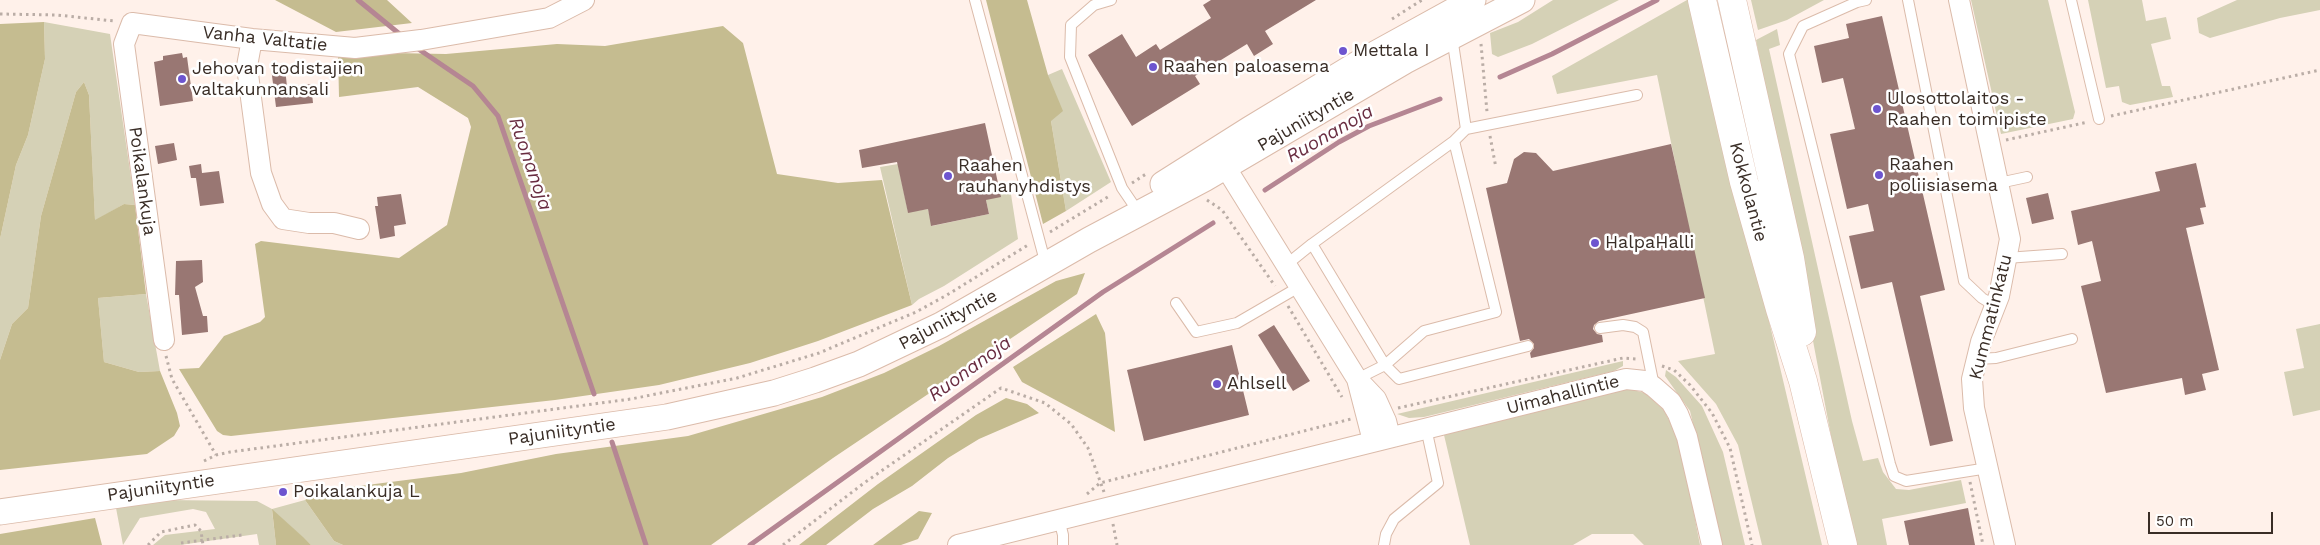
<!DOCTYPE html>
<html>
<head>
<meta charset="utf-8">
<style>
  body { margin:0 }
  #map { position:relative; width:2320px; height:545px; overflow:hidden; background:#fff1ea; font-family:"Work Sans",sans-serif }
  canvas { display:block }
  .scale { position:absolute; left:2148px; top:512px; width:125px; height:22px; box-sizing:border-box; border:2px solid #392d26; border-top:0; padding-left:6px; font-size:15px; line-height:18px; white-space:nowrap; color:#392d26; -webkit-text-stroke:4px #fff; paint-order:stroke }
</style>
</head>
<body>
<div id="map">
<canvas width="2320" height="545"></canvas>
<div class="scale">50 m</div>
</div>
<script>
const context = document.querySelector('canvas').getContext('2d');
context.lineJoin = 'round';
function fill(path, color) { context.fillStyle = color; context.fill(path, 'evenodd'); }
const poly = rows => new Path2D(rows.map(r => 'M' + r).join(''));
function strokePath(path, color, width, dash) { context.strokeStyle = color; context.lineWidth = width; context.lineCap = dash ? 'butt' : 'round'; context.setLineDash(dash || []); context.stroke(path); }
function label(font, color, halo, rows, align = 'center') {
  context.font = font + ' "Work Sans",sans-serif'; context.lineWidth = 5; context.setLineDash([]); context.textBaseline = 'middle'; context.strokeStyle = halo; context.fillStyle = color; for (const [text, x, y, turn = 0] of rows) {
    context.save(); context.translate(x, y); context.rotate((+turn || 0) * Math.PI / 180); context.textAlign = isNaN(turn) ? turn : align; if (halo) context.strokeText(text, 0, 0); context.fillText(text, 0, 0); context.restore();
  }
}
fill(poly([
  [1553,0,1619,0,1532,44,1498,57,1492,54,1490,33,1518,22],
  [1687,0,1692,0,1704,46,1822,545,1762,545,1738,445,1716,404,1678,361,1715,354,1657,75,1557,94,1552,76],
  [1751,0,1824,0,1787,20,1758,30],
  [1971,0,2048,0,2075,112,2073,119,2001,134],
  [2088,0,2142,0,2146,21,2166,17,2171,39,2151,44,2162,86,2170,86,2173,97,2130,105,2122,102,2119,86,2106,88],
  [2237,0,2320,0,2320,10,2280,18,2210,38,2199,33,2197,18],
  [44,22,110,34,135,205,124,204,95,221,89,95,84,82,76,92,41,216,28,308,12,324,0,360,0,239,16,165,28,135,45,59],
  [1777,29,1780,45,1769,49,1852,421,1863,461,1878,458,1883,472,1896,489,1909,490,1961,480,1966,503,1882,519,1887,545,1855,545,1835,457,1756,40],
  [1062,69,1111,182,1066,211,1051,121,1048,75],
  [898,164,908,212,928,209,932,226,989,214,986,200,999,188,1010,188,1018,239,944,286,919,299,912,305,880,167],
  [146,294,160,371,139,372,104,362,98,298],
  [2320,324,2320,410,2293,416,2284,372,2304,368,2296,329],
  [1623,361,1623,366,1614,371,1424,417,1409,418,1397,414],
  [1666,370,1676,377,1702,406,1723,452,1745,545,1722,545,1690,411,1665,376],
  [1625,388,1645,393,1664,410,1680,442,1700,545,1644,545,1633,534,1592,534,1573,545,1470,545,1444,435,1453,430],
  [163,500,257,501,272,509,305,500,334,541,343,545,311,545,272,510,276,545,259,545,257,534,180,545,153,545,165,535,215,529,206,512,193,509,140,518,123,545,116,508]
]), '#d5d1b6');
fill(poly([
  [275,0,387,0,412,23,336,32],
  [986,0,1027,0,1048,75,1063,111,1051,121,1066,211,1043,224],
  [44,22,45,59,28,135,16,165,0,239,0,24],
  [723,26,743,43,777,174,838,183,882,180,912,305,818,341,750,363,659,385,555,400,231,436,223,435,217,431,179,369,199,368,224,336,260,322,265,317,255,244,261,241,399,258,447,225,471,127,468,118,418,87,339,97,338,52,446,54,557,44,605,46],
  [84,82,89,95,95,220,124,204,135,205,146,294,98,298,104,362,139,372,160,371,177,413,180,426,174,436,147,454,0,470,0,360,12,324,28,308,41,216,76,92],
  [1085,273,1077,294,833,458,711,545,343,545,334,541,305,500,320,491,461,473,556,454,688,436,822,397,884,373,939,346,1056,281],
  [1096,314,1105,333,1115,432,1022,382,1013,367],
  [1006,398,1027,404,1039,413,979,439,948,458,912,486,873,509,826,545,799,545,878,484,976,415],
  [272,509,303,537,311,545,276,545],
  [919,511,932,513,918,539,901,545,873,545],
  [95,518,102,545,0,545,0,534]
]), '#c5bc90');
strokePath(poly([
  [358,0,402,36],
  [414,46,473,86,498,116,594,394],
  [1500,77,1552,54,1657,0],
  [1265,190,1339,142,1369,126,1440,99],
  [612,442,646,545],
  [750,545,1103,292,1213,223]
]), '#b58693', 5);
fill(poly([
  [1211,0,1316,0,1265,31,1273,44,1254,56,1247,44,1195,76,1200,84,1132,126,1088,55,1122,34,1136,57,1156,44,1160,50,1211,18,1203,5],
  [1882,16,1945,290,1920,296,1953,441,1930,446,1892,282,1861,289,1849,236,1874,231,1868,204,1847,209,1830,134,1855,129,1843,78,1822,83,1814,46,1849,38,1846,24],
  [182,53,183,58,187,57,193,101,160,106,154,62,163,60,163,56],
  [285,67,287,87,311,84,313,103,276,107,271,68],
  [985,123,1001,197,986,200,989,214,931,226,928,209,908,213,897,162,862,168,859,150],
  [174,143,177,160,158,164,155,146],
  [1671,144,1705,298,1599,321,1594,325,1593,329,1597,334,1602,335,1603,342,1531,358,1530,353,1534,348,1534,344,1529,339,1520,341,1486,188,1507,183,1514,159,1524,152,1536,153,1553,171],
  [2196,163,2206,207,2200,208,2204,224,2186,228,2219,370,2202,374,2206,390,2185,395,2182,378,2106,393,2081,286,2101,281,2092,241,2078,245,2071,211,2160,191,2155,172],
  [201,164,202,173,219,171,224,203,200,206,196,178,191,178,189,166],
  [2048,193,2054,219,2032,224,2026,198],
  [401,194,406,224,394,226,395,236,380,239,375,206,378,206,377,197],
  [202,260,203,282,195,287,203,316,207,316,208,332,182,335,179,295,175,295,176,261],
  [1274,325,1310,381,1293,391,1258,335],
  [1232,345,1249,415,1144,441,1127,370],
  [1968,508,1975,545,1909,545,1904,521]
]), '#997773');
const service = poly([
  [975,0,1046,265],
  [1111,0,1094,5,1071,25,1070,57,1122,188,1139,213],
  [1866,0,1857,2,1803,26,1789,54,1890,464,1894,476,1906,481,1988,468],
  [1908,0,1964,281,1982,298,1995,306],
  [2071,0,2099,119],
  [1452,37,1466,129],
  [1454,141,1312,244,1385,365,1399,379,1528,346],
  [1999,183,2027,177],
  [2006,258,2062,254],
  [1286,265,1312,244],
  [1176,303,1196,332,1237,323,1299,287],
  [1600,328,1623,325,1635,327,1643,332,1654,386],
  [1977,359,1996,358,2072,339],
  [1357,379,1385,365,1424,331,1496,312,1454,141,1466,129,1637,95],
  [1059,519,1063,535,1063,545],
  [1384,545,1386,534,1394,519,1438,483,1426,428]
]);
const minor = poly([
  [1959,0,2010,239,1999,296,1981,342,1972,379,1974,408,2005,545],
  [252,39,247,66,251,98,261,173,272,204,283,219,309,223,334,223,359,229],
  [1218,155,1357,379,1376,399,1386,421,1390,437],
  [164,340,124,44,132,23,252,39,355,48,421,40,549,18,584,0],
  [1357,379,1373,441],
  [958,545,1626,379,1645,381,1654,387,1671,402,1678,414,1687,437,1712,545]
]);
const tertiary = poly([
  [1163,184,1250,129,1364,60,1473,0],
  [0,512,667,417,774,393,815,380,859,364,941,325,1089,240,1204,179,1405,61,1522,0]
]);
const secondary = poly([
  [1702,0,1744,182,1780,309,1803,381,1843,545],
  [1732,0,1790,258,1802,332]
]);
strokePath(service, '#dbbbaa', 12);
strokePath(minor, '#dbbbaa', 22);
strokePath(tertiary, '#dbbbaa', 27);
strokePath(secondary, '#dbbbaa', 29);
strokePath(poly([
  [0,14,57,15,114,21],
  [1392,19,1422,0],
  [1481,44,1487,112],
  [2111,116,2320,70],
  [1490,136,1496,168],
  [2006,140,2088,122],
  [1132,183,1146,174],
  [1207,200,1222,210,1275,286],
  [1050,232,1111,195],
  [1288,306,1342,397],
  [166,356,172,379,216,455],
  [1662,366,1674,370,1690,385,1712,413,1730,448,1752,545],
  [1398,408,1623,358,1637,359],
  [204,461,216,455,230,452,631,399,737,378,819,353,916,312,947,295,1028,245],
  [1970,482,1983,545],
  [1087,494,1100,483,1351,419],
  [1113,524,1117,545],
  [181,543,242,535],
  [148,545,161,532,195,525,201,531,203,545],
  [783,545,864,483,1001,388,1045,403,1071,424,1088,448,1104,492]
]), '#baada6', 3, [2.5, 4]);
strokePath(service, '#fff', 10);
strokePath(minor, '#fff', 20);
strokePath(tertiary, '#fff', 25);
strokePath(secondary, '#fff', 28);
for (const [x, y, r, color] of [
  [1343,51,5,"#6d55cf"],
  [1153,67,5,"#6d55cf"],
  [182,79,5,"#6d55cf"],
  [1877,109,5,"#6d55cf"],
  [1879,175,5,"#6d55cf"],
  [948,176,5,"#6d55cf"],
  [1595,243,5,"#6d55cf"],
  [1217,384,5,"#6d55cf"],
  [283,492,5,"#6d55cf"]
]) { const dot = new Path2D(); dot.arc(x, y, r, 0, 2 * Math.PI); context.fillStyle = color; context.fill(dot); strokePath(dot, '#fff', 2); }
label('18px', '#392d26', '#fff', [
  ["Vanha Valtatie",265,39,6],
  ["Pajuniityntie",1306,120,-30],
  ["Poikalankuja",142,181,82],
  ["Kokkolantie",1748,192,75],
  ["Kummatinkatu",1991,317,-76],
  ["Pajuniityntie",948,320,-28],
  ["Uimahallintie",1563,395,-14],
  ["Pajuniityntie",562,432,-8],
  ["Pajuniityntie",161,488,-8]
]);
label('18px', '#392d26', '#fff', [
  ["Mettala I",1353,51],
  ["Raahen paloasema",1163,67],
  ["Jehovan todistajien",192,69],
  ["valtakunnansali",192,90],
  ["Ulosottolaitos -",1887,99],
  ["Raahen toimipiste",1887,120],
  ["Raahen",1889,165],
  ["poliisiasema",1889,186],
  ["Raahen",958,166],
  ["rauhanyhdistys",958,187],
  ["HalpaHalli",1605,243],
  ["Ahlsell",1227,384],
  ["Poikalankuja L",293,492]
], 'left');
label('italic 19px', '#692d41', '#fff', [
  ["Ruonanoja",1330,134,-30],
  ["Ruonanoja",530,164,71],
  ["Ruonanoja",970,369,-36]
]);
</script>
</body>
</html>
